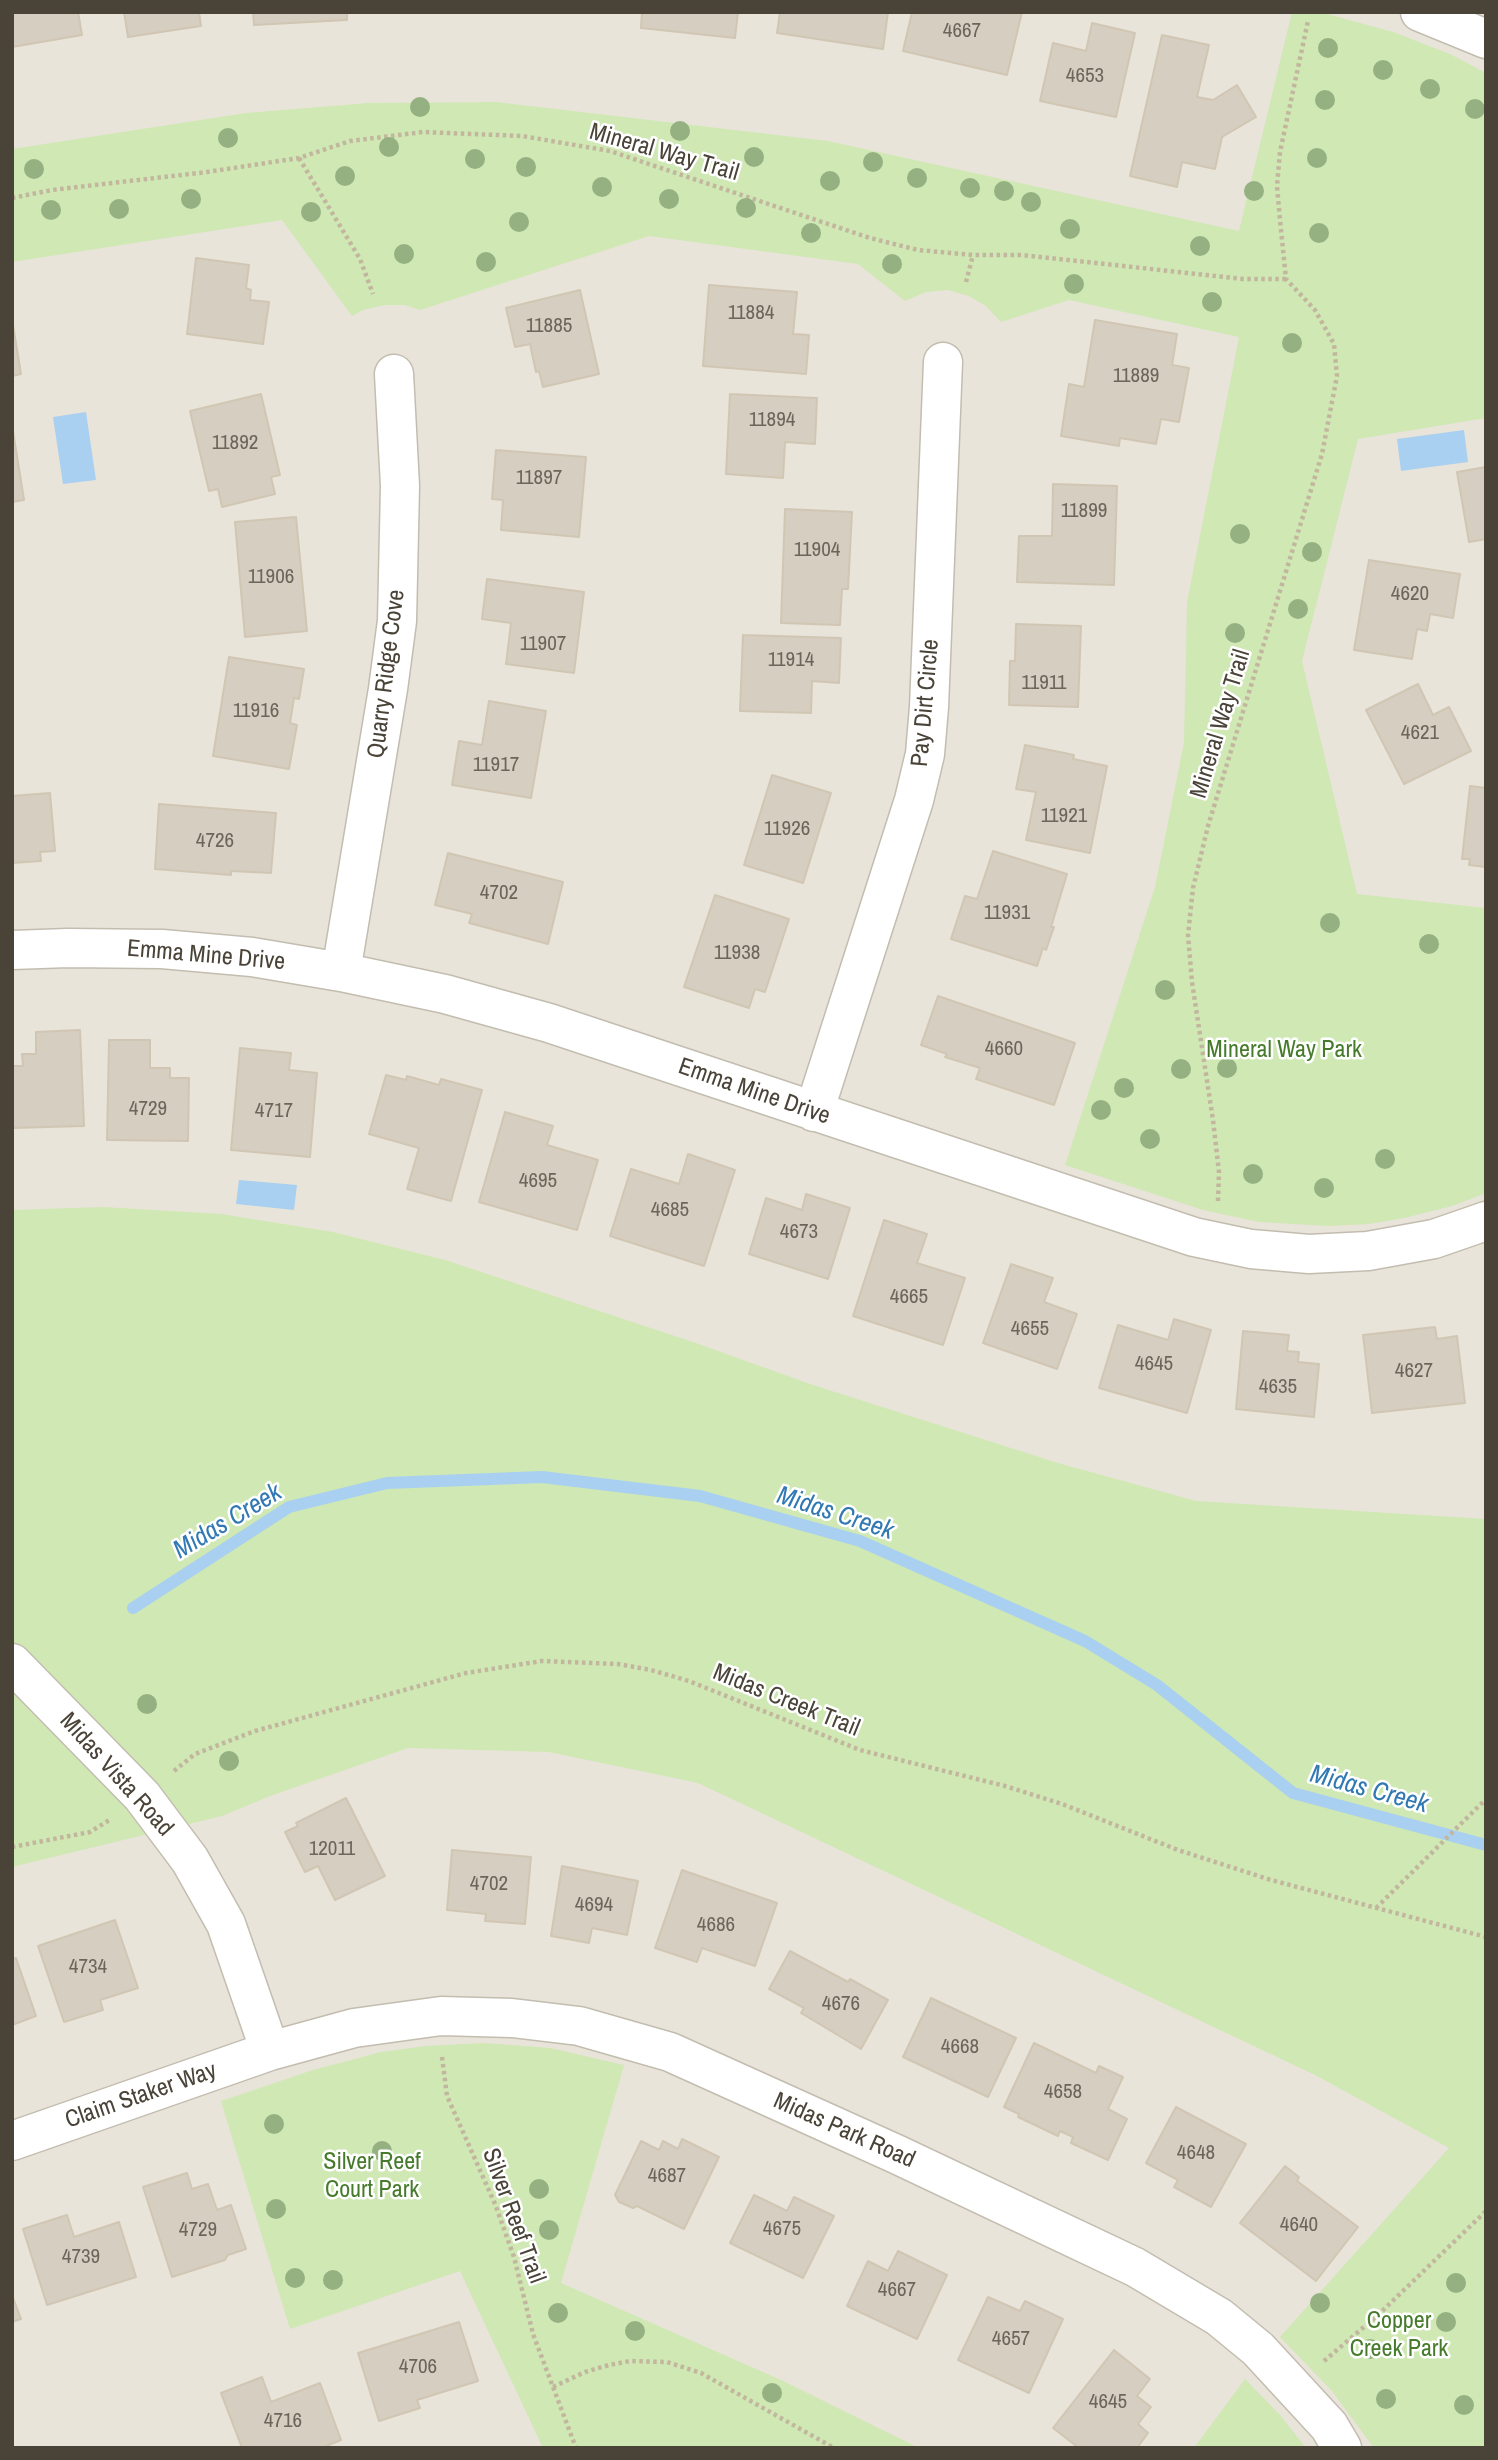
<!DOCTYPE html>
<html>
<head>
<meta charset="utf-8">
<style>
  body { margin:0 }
  #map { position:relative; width:1498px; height:2460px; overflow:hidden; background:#f5f2ea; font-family:"Archivo Narrow",sans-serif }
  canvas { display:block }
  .frame { position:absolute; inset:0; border:14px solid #494338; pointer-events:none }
</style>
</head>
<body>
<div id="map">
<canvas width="1498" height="2460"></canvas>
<div class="frame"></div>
</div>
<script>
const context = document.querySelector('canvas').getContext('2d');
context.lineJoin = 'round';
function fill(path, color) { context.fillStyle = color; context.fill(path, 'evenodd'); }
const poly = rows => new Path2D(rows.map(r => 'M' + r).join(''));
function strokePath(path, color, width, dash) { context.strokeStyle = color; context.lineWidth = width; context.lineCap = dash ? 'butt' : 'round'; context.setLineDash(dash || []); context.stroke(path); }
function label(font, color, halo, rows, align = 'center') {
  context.font = font + ' "Archivo Narrow",sans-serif'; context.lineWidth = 5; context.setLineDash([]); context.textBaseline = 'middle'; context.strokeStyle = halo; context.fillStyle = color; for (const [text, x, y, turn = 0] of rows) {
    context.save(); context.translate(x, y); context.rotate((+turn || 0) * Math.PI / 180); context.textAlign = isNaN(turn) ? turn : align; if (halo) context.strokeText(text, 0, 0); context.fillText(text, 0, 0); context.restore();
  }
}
fill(poly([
  [12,12,1486,12,1486,2448,12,2448]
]), '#e9e4d9');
fill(poly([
  [1292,12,1320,12,1393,32,1450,54,1486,73,1486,418,1358,439,1302,661,1357,894,1486,908,1486,1193,1452,1206,1404,1218,1369,1224,1329,1226,1259,1222,1203,1210,1065,1165,1155,887,1184,743,1187,602,1239,337,1069,300,1001,322,986,306,969,296,948,290,926,292,905,301,858,264,649,236,420,310,405,305,384,305,363,310,352,316,282,220,12,262,12,149,246,113,368,103,496,102,828,141,1239,231],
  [103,1207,221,1214,333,1232,445,1260,693,1342,813,1385,1058,1463,1196,1501,1486,1519,1486,2448,1374,2448,1332,2391,1280,2337,1449,2148,1315,2075,698,1783,549,1752,408,1748,270,1796,222,1816,12,1867,12,1210],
  [484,2043,550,2048,624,2065,561,2283,781,2380,919,2448,543,2448,460,2271,290,2329,221,2101,313,2070,381,2052,426,2046],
  [1245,2379,1280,2415,1306,2448,1194,2448]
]), '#cfe8b4');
fill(poly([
  [86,412,96,480,63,484,53,417],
  [1464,430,1468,462,1401,471,1397,439],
  [239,1180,297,1185,294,1210,236,1204]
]), '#a9d0f0');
strokePath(poly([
  [133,1608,289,1507,387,1483,542,1477,700,1496,860,1541,1085,1641,1157,1685,1293,1793,1486,1845]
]), '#a9d0f0', 12);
const building = poly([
  [12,12,78,12,82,35,12,47,12,12],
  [124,12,199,12,201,26,128,37,124,12],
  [253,12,347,12,347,20,254,25,253,12],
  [642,12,738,12,735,38,641,28,642,12],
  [780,12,888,12,883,49,777,33,780,12],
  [912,12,1022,12,1007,75,903,51,912,12],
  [1092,23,1135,33,1116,117,1040,101,1053,43,1086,51,1092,23],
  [1162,35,1209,45,1197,97,1213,100,1237,85,1256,117,1222,137,1215,169,1182,162,1177,187,1130,176,1162,35],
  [196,258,249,265,246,288,251,290,250,300,269,302,263,344,187,334,196,258],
  [709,285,797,292,793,334,809,335,806,374,703,366,709,285],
  [580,290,599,374,543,387,539,371,536,372,530,344,515,347,506,308,580,290],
  [12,319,21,374,12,376,12,319],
  [1095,320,1177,334,1172,365,1189,368,1179,422,1161,419,1156,444,1120,438,1119,446,1061,436,1069,384,1084,387,1095,320],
  [261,394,280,475,271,477,275,494,222,507,218,489,209,491,190,411,261,394],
  [730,394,817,398,815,444,785,442,783,478,726,474,730,394],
  [12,425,24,500,12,502,12,425],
  [496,450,586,457,579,537,501,530,503,500,492,499,496,450],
  [1486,467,1486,539,1469,542,1457,472,1486,467],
  [1053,484,1117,486,1114,585,1017,582,1019,536,1052,536,1053,484],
  [785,509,852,512,848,589,842,589,840,625,781,623,785,509],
  [296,517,307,631,245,637,235,522,296,517],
  [1369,560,1460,574,1453,618,1430,614,1427,631,1417,629,1412,659,1354,650,1369,560],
  [487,579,584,592,574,673,506,664,511,623,482,619,487,579],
  [1016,624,1081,626,1078,707,1009,705,1010,661,1015,661,1016,624],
  [743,635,841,638,839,683,812,681,811,713,740,711,743,635],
  [229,657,304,669,299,699,294,698,290,723,297,725,289,769,213,756,229,657],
  [1418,684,1433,715,1449,707,1471,751,1404,784,1366,710,1418,684],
  [489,701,546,711,531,798,452,785,459,741,482,745,489,701],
  [1025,745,1074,755,1073,759,1107,766,1090,853,1026,840,1036,792,1016,789,1025,745],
  [772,775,831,793,803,883,744,865,772,775],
  [1470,786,1486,788,1486,867,1469,865,1470,859,1462,859,1470,786],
  [50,793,55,851,40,852,41,861,12,863,12,796,50,793],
  [159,804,276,813,271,873,231,871,231,875,155,869,159,804],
  [993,851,1067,874,1051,927,1054,927,1046,950,1043,948,1037,966,951,939,965,896,977,899,993,851],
  [448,853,563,882,548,944,469,923,472,914,435,905,448,853],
  [715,895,789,919,765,992,755,989,749,1008,684,987,715,895],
  [938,996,1075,1043,1054,1105,976,1079,980,1068,945,1057,947,1054,921,1045,938,996],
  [80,1030,84,1126,12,1128,12,1066,23,1066,22,1054,36,1054,36,1032,80,1030],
  [109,1040,150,1040,150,1068,170,1068,170,1078,189,1078,188,1141,107,1140,109,1040],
  [240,1048,291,1053,289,1070,317,1073,310,1157,231,1150,240,1048],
  [386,1075,406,1080,407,1076,439,1085,441,1079,482,1090,451,1201,407,1189,419,1148,369,1134,386,1075],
  [505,1112,553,1126,547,1145,598,1160,577,1230,479,1202,505,1112],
  [688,1154,735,1170,704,1266,610,1236,631,1169,679,1184,688,1154],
  [806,1194,850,1208,828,1279,749,1254,766,1198,802,1210,806,1194],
  [884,1220,927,1234,917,1263,965,1278,943,1345,853,1316,884,1220],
  [1011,1264,1053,1278,1044,1302,1077,1314,1057,1369,983,1343,1011,1264],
  [1174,1319,1211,1330,1187,1413,1099,1388,1118,1325,1168,1340,1174,1319],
  [1435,1327,1437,1339,1457,1336,1465,1403,1372,1413,1363,1335,1435,1327],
  [1243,1331,1289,1335,1287,1351,1299,1352,1298,1362,1319,1364,1314,1417,1236,1409,1243,1331],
  [346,1798,385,1876,335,1900,318,1866,305,1872,285,1832,298,1826,296,1823,346,1798],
  [452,1850,531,1857,525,1924,485,1921,486,1914,447,1910,452,1850],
  [562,1866,638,1881,627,1935,592,1928,589,1943,551,1936,562,1866],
  [682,1870,777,1903,755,1966,702,1948,697,1962,655,1948,682,1870],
  [115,1920,138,1988,100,2000,103,2010,64,2022,38,1946,115,1920],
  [790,1951,848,1982,850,1979,888,2000,861,2049,801,2013,804,2008,769,1989,790,1951],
  [16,1958,36,2016,12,2025,12,1959,16,1958],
  [931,1998,1016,2038,988,2097,903,2057,931,1998],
  [1034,2043,1096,2073,1099,2066,1123,2077,1108,2109,1127,2119,1108,2160,1071,2143,1073,2137,1060,2131,1058,2136,1018,2117,1019,2114,1004,2107,1034,2043],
  [1176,2107,1246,2144,1211,2207,1174,2187,1178,2180,1146,2163,1176,2107],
  [682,2139,719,2157,684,2229,637,2206,633,2208,619,2202,615,2195,641,2141,659,2150,663,2141,678,2149,682,2139],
  [1285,2166,1299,2177,1297,2181,1358,2227,1316,2281,1240,2223,1285,2166],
  [187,2173,192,2189,208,2184,217,2210,231,2205,246,2249,228,2255,225,2260,172,2277,143,2187,187,2173],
  [754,2195,787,2211,794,2197,834,2216,803,2278,730,2243,754,2195],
  [67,2215,74,2237,119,2222,136,2277,47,2305,23,2229,67,2215],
  [898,2251,947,2275,917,2339,847,2306,868,2261,888,2271,898,2251],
  [12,2295,21,2319,12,2322,12,2295],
  [988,2297,1020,2311,1025,2301,1063,2319,1029,2393,958,2360,988,2297],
  [459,2322,478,2381,417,2400,420,2408,379,2421,358,2353,459,2322],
  [1114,2350,1150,2379,1137,2396,1151,2407,1138,2424,1148,2433,1137,2448,1079,2448,1053,2428,1114,2350],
  [262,2377,271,2402,320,2383,341,2440,321,2448,242,2448,221,2393,262,2377]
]);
fill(building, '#d6cec0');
strokePath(building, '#d1c6b3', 2);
const minor = poly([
  [1420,12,1486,39],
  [12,950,68,948,162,949,252,957,341,972,445,994,549,1023,1194,1237,1251,1249,1309,1254,1368,1251,1434,1239,1486,1221],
  [341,972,388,689,397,621,400,486,394,374],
  [814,1112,914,800,925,754,929,707,943,362],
  [12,1663,142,1796,190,1860,226,1924,270,2051],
  [12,2141,270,2051,354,2028,441,2016,512,2018,579,2026,670,2052,896,2154,1135,2267,1219,2317,1258,2349,1329,2426,1342,2448]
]);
strokePath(minor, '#c3bdb0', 41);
strokePath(poly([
  [299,158,360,259,373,294],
  [12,198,52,190,207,172,299,158,350,141,423,132,522,136,610,151,870,238,918,250,973,255,1022,255,1243,279,1286,279],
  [966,282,973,255],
  [1218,1201,1219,1172,1213,1120,1192,982,1188,935,1193,888,1208,826,1322,454,1337,376,1334,344,1315,310,1286,279,1280,220,1277,186,1280,152,1308,21],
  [174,1771,195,1754,255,1731,466,1673,542,1661,618,1664,651,1670,689,1681,860,1750,1005,1786,1062,1804,1178,1850,1271,1880,1486,1937],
  [12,1847,90,1832,111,1819],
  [1376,1908,1486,1799],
  [442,2057,447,2096,495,2204,514,2257,533,2334,576,2448],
  [1324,2361,1378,2315,1486,2211],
  [553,2387,585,2372,609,2365,630,2361,667,2362,701,2373,834,2448]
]), '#c2b79e', 4.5, [3.5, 3.5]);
strokePath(minor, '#fff', 38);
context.fillStyle = '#95b182';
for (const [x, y] of [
  [1328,48],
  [1383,70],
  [1430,89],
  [1325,100],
  [420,107],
  [1475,109],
  [680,131],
  [228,138],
  [389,147],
  [754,157],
  [1317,158],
  [475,159],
  [873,162],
  [526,167],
  [34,169],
  [345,176],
  [917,178],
  [830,181],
  [602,187],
  [970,188],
  [1004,191],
  [1254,191],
  [191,199],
  [669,199],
  [1031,202],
  [746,208],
  [119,209],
  [51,210],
  [311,212],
  [519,222],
  [1070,229],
  [811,233],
  [1319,233],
  [1200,246],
  [404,254],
  [486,262],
  [892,264],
  [1074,284],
  [1212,302],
  [1292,343],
  [1240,534],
  [1312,552],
  [1298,609],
  [1235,633],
  [1330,923],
  [1429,944],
  [1165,990],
  [1227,1068],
  [1181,1069],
  [1124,1088],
  [1101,1110],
  [1150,1139],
  [1385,1159],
  [1253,1174],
  [1324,1188],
  [147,1704],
  [229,1761],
  [274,2124],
  [382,2151],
  [539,2189],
  [276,2209],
  [549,2230],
  [295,2278],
  [333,2280],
  [1456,2283],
  [1320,2303],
  [558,2313],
  [1446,2322],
  [635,2331],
  [1370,2349],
  [772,2393],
  [1386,2399],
  [1464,2405]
]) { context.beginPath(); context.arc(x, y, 10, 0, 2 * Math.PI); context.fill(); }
label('21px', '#6c665a', null, [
  ["4667",962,31],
  ["4653",1085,76],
  ["11884",751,313],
  ["11885",549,326],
  ["11889",1136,376],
  ["11894",772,420],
  ["11892",235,443],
  ["11897",539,478],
  ["11899",1084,511],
  ["11904",817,550],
  ["11906",271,577],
  ["4620",1410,594],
  ["11907",543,644],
  ["11914",791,660],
  ["11911",1044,683],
  ["11916",256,711],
  ["4621",1420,733],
  ["11917",496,765],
  ["11921",1064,816],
  ["11926",787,829],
  ["4726",215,841],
  ["4702",499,893],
  ["11931",1007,913],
  ["11938",737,953],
  ["4660",1004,1049],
  ["4729",148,1109],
  ["4717",274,1111],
  ["4695",538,1181],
  ["4685",670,1210],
  ["4673",799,1232],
  ["4665",909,1297],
  ["4655",1030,1329],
  ["4645",1154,1364],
  ["4627",1414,1371],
  ["4635",1278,1387],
  ["12011",332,1849],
  ["4702",489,1884],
  ["4694",594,1905],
  ["4686",716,1925],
  ["4734",88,1967],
  ["4676",841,2004],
  ["4668",960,2047],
  ["4658",1063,2092],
  ["4648",1196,2153],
  ["4687",667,2176],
  ["4640",1299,2225],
  ["4675",782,2229],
  ["4729",198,2230],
  ["4739",81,2257],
  ["4667",897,2290],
  ["4657",1011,2339],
  ["4706",418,2367],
  ["4645",1108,2402],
  ["4716",283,2421]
]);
label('24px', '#494338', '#fff', [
  ["Mineral Way Trail",664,153,16],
  ["Quarry Ridge Cove",387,674,-83],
  ["Pay Dirt Circle",926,703,-85],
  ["Mineral Way Trail",1221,724,-73],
  ["Emma Mine Drive",206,956,5],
  ["Emma Mine Drive",754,1092,19],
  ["Midas Creek Trail",786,1701,22],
  ["Midas Vista Road",116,1775,48],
  ["Claim Staker Way",141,2096,-19],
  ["Midas Park Road",844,2131,24],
  ["Silver Reef Trail",513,2216,70]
]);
label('24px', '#477b2c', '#fff', [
  ["Mineral Way Park",1284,1051],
  ["Silver Reef",372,2163],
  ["Court Park",372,2191],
  ["Copper",1399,2322],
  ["Creek Park",1399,2350]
]);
label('italic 26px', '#3279b4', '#fff', [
  ["Midas Creek",835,1514,18],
  ["Midas Creek",228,1522,-31],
  ["Midas Creek",1369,1790,15]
]);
</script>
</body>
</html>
